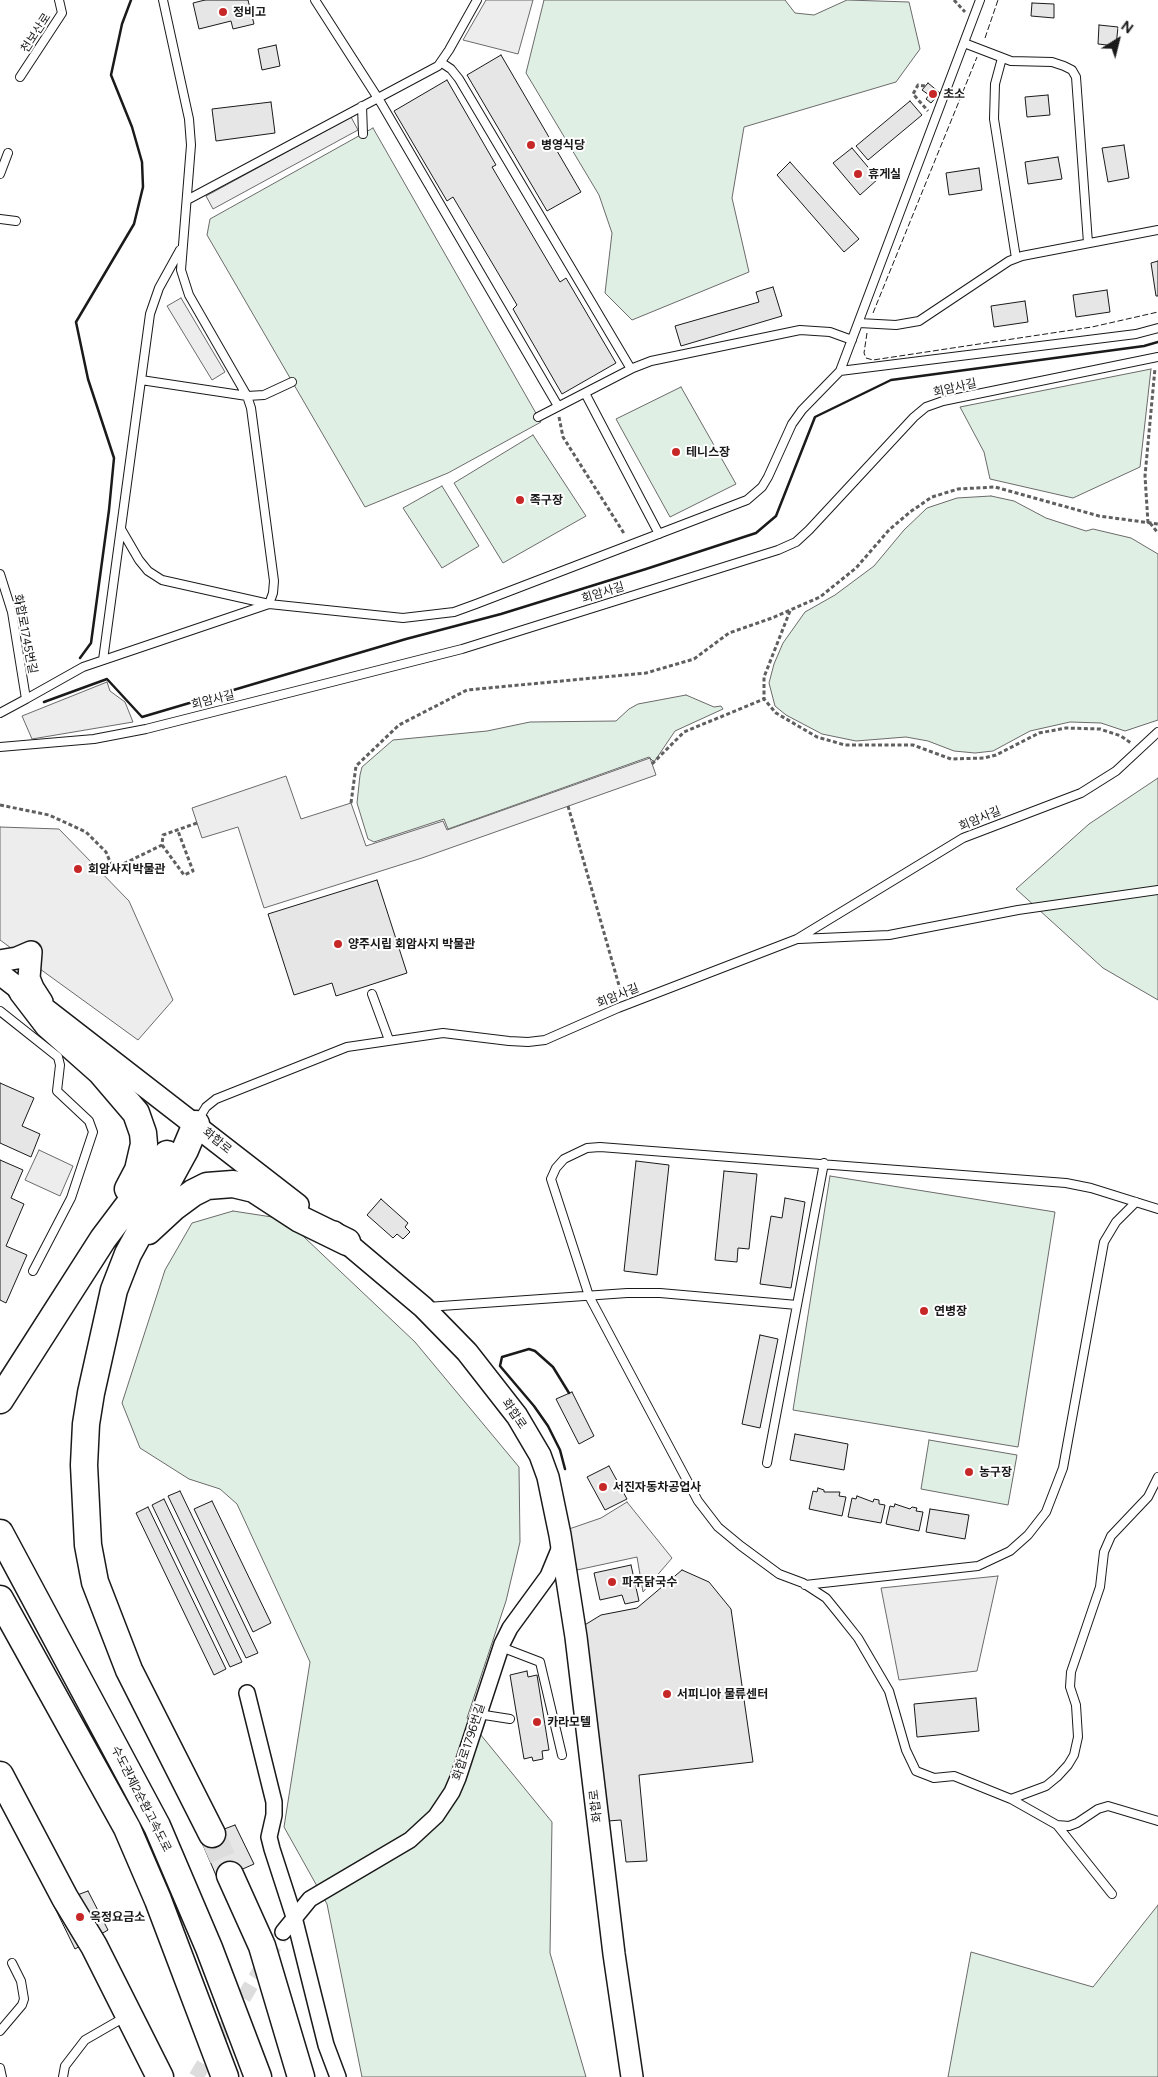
<!DOCTYPE html>
<html>
<head>
<meta charset="utf-8">
<style>
  body { margin:0 }
  #map { position:relative; width:1158px; height:2077px; overflow:hidden; background:#fff; font-family:Figtree,sans-serif }
  canvas { display:block }
  .north { position:absolute; left:1093px; top:15px; width:50px; height:50px; -webkit-text-stroke:4px #fff; paint-order:stroke; rotate:36deg; font-size:14px; font-weight:700; line-height:20px; text-align:center; color:#1a1a1a }
  .north::after { content:''; display:block; margin:auto; width:18px; height:22px; background:#1a1a1a; clip-path:polygon(50% 0,100% 100%,50% 72%,0 100%) }
</style>
</head>
<body>
<div id="map">
<canvas width="1158" height="2077"></canvas>
<div class="north">N</div>
</div>
<script>
const context = document.querySelector('canvas').getContext('2d');
context.lineJoin = 'round';
function fill(path, color) { context.fillStyle = color; context.fill(path, 'evenodd'); }
const poly = rows => new Path2D(rows.map(r => 'M' + r).join(''));
function strokePath(path, color, width, dash) { context.strokeStyle = color; context.lineWidth = width; context.lineCap = dash ? 'butt' : 'round'; context.setLineDash(dash || []); context.stroke(path); }
function label(font, color, halo, rows, align = 'center') {
  context.font = font + ' Figtree,"Noto Sans KR",sans-serif'; context.lineWidth = 4; context.setLineDash([]); context.textBaseline = 'middle'; context.strokeStyle = halo; context.fillStyle = color; for (const [text, x, y, turn = 0] of rows) {
    context.save(); context.translate(x, y); context.rotate((+turn || 0) * Math.PI / 180); context.textAlign = isNaN(turn) ? turn : align; if (halo) context.strokeText(text, 0, 0); context.fillText(text, 0, 0); context.restore();
  }
}
const green = poly([
  [544,0,785,0,795,13,814,15,847,0,909,2,920,49,896,82,744,127,732,198,749,272,632,320,605,293,612,233,599,195,526,73,544,0],
  [373,128,541,422,448,473,365,507,207,235,210,219,373,128],
  [1151,369,1140,467,1073,498,990,479,984,452,960,407,1151,369],
  [681,387,736,484,670,517,616,419,681,387],
  [533,435,586,516,503,563,454,483,533,435],
  [442,486,479,546,442,568,403,508,442,486],
  [991,496,1014,501,1046,518,1086,531,1093,529,1131,538,1158,554,1158,720,1125,731,1101,723,1070,722,1030,731,993,751,975,753,954,751,928,741,906,737,856,741,822,734,786,715,775,706,769,683,774,664,783,643,805,612,835,595,874,566,904,530,927,508,957,498,991,496],
  [686,695,714,707,721,706,723,709,675,731,654,762,649,757,448,829,444,819,374,842,368,839,357,803,360,775,362,767,393,740,487,731,530,722,616,721,629,709,638,704,686,695],
  [1158,778,1158,1000,1103,968,1016,889,1089,824,1158,778],
  [830,1176,1055,1212,1018,1447,793,1410,830,1176],
  [233,1211,285,1219,415,1342,519,1467,520,1542,506,1601,467,1718,552,1822,550,1953,586,2077,362,2077,327,1904,284,1827,310,1662,237,1504,220,1489,189,1479,140,1448,122,1403,165,1270,192,1223,233,1211],
  [929,1440,1017,1455,1008,1505,921,1489,929,1440],
  [1158,1905,1158,2077,948,2077,971,1952,1093,1987,1158,1905]
]);
fill(green, '#e0efe3');
strokePath(green, '#6a6a6a', 1);
const parking = poly([
  [486,0,533,0,518,54,463,40,486,0],
  [351,117,358,130,213,209,206,196,351,117],
  [181,298,225,372,212,380,167,306,181,298],
  [107,682,110,691,125,702,133,722,32,739,22,716,107,682],
  [650,758,656,775,422,858,264,908,238,827,202,838,192,808,286,776,301,819,351,803,366,846,443,821,447,830,650,758],
  [0,827,59,829,129,901,173,1000,138,1040,0,940,0,827],
  [39,1150,73,1166,60,1196,25,1180,39,1150],
  [627,1502,672,1558,643,1592,637,1557,577,1570,569,1529,601,1518,627,1502],
  [998,1576,977,1671,899,1680,881,1588,998,1576]
]);
fill(parking, '#ededed');
strokePath(parking, '#6a6a6a', 1);
const building = poly([
  [205,0,248,0,254,24,233,29,231,21,199,29,193,3,205,0],
  [1032,3,1054,4,1054,18,1031,16,1032,3],
  [1099,25,1118,27,1116,46,1098,44,1099,25],
  [276,45,280,66,262,70,258,49,276,45],
  [501,55,581,192,547,211,467,75,501,55],
  [447,80,496,165,492,167,560,282,566,278,616,363,562,394,513,309,517,305,453,197,447,201,394,111,447,80],
  [928,83,940,93,931,103,926,99,929,95,922,90,928,83],
  [1048,95,1050,115,1027,117,1025,97,1048,95],
  [910,101,922,115,868,160,856,146,910,101],
  [271,102,275,133,216,141,212,109,271,102],
  [1124,145,1129,178,1108,182,1102,148,1124,145],
  [852,148,878,179,860,195,833,163,852,148],
  [1058,157,1062,179,1028,184,1025,162,1058,157],
  [790,162,859,239,844,252,777,175,790,162],
  [979,168,982,190,949,195,946,173,979,168],
  [1158,261,1158,296,1156,296,1151,263,1158,261],
  [773,287,782,316,681,346,675,326,759,302,756,292,773,287],
  [1107,290,1110,312,1076,317,1073,295,1107,290],
  [1025,301,1028,322,994,327,991,306,1025,301],
  [377,880,407,973,336,996,332,983,294,995,268,914,377,880],
  [0,1083,34,1098,22,1126,40,1134,31,1157,0,1143,0,1083],
  [0,1160,23,1170,11,1198,24,1204,6,1246,27,1255,6,1303,0,1300,0,1160],
  [636,1161,669,1165,657,1275,624,1271,636,1161],
  [724,1171,757,1174,749,1249,738,1248,737,1262,715,1260,724,1171],
  [785,1198,805,1202,791,1288,760,1284,771,1216,782,1218,785,1198],
  [381,1199,408,1223,405,1227,410,1232,403,1239,397,1234,393,1238,367,1215,381,1199],
  [760,1335,778,1339,760,1428,742,1424,760,1335],
  [572,1392,594,1436,579,1444,556,1399,572,1392],
  [795,1434,848,1444,844,1470,790,1460,795,1434],
  [609,1466,627,1499,605,1510,587,1477,609,1466],
  [818,1488,824,1490,824,1492,840,1492,839,1496,846,1497,842,1516,809,1509,813,1491,817,1492,818,1488],
  [180,1491,258,1653,246,1658,168,1496,180,1491],
  [857,1496,873,1502,874,1499,879,1500,879,1504,885,1505,881,1523,848,1517,852,1498,856,1499,857,1496],
  [164,1499,242,1662,230,1667,152,1505,164,1499],
  [212,1501,271,1623,253,1632,194,1509,212,1501],
  [895,1504,910,1509,912,1507,917,1508,916,1511,923,1512,919,1531,886,1524,890,1506,894,1507,895,1504],
  [148,1507,226,1669,214,1675,136,1513,148,1507],
  [930,1509,969,1515,965,1539,926,1532,930,1509],
  [631,1565,639,1601,625,1604,622,1595,600,1600,594,1573,631,1565],
  [682,1570,709,1582,731,1609,753,1762,639,1775,647,1861,626,1862,621,1820,608,1821,583,1626,601,1615,637,1608,682,1570],
  [527,1671,528,1677,537,1675,549,1750,542,1751,543,1759,533,1761,532,1757,524,1759,510,1675,527,1671],
  [976,1698,979,1731,917,1737,914,1704,976,1698],
  [235,1825,254,1864,218,1880,200,1838,235,1825],
  [88,1891,108,1930,75,1949,53,1904,88,1891]
]);
fill(building, '#e6e6e6');
strokePath(building, '#1a1a1a', 1);
strokePath(poly([
  [196,2077,283,1932]
]), '#ddd', 15, [15, 8]);
strokePath(poly([
  [212,1834,230,1875]
]), '#ddd', 26, [26, 13]);
const lane = poly([
  [315,0,381,103,558,406],
  [964,43,1011,61,1052,62,1064,66,1072,70,1076,77,1088,243],
  [1002,58,995,84,994,119,1016,258],
  [442,63,451,69,459,79,631,369],
  [20,77,62,13,59,0],
  [362,106,363,134],
  [0,174,8,153],
  [187,200,438,66,449,50,477,0],
  [0,219,16,221],
  [859,323,896,325,919,321,1009,261,1022,256,1158,230],
  [840,371,1136,334,1158,328],
  [141,380,247,396,264,395,292,382],
  [585,393,659,534],
  [538,417,633,368,651,361,800,330,830,332,852,340],
  [121,529,139,560,148,571,162,580,269,604,403,618,454,612,476,604,747,500,762,487,768,477,792,424,802,410,840,371,980,0],
  [0,574,12,612,26,699,0,713],
  [103,660,150,314,159,288,180,250],
  [26,699,83,667,269,604,273,593,274,581,251,408,247,396,189,295,181,270,191,145,189,119,163,0],
  [0,747,94,739,146,729,462,649,778,550,796,542,809,530,914,417,926,407,943,401,1158,357],
  [799,939,889,935,1018,910,1158,890],
  [372,994,389,1040],
  [0,1011,58,1057,60,1065,57,1091,89,1121,93,1132,71,1198,33,1271],
  [198,1120,206,1107,216,1099,347,1047,443,1033,509,1041,528,1042,545,1040,618,1008,797,939,963,838,1081,793,1116,771,1158,732],
  [1158,1209,1091,1188,1066,1183,600,1147,587,1148,564,1159,556,1168,551,1179,589,1296,698,1501,718,1527,741,1546,779,1574,803,1583,826,1598,839,1614,858,1638,889,1691,906,1750,916,1771,934,1778,954,1776,1011,1799,1046,1786,1057,1777,1068,1765,1074,1755,1078,1737,1076,1705,1070,1687,1071,1672,1100,1587,1104,1552,1111,1536,1148,1497,1158,1477],
  [427,1307,627,1293,660,1293,797,1305],
  [767,1463,824,1163],
  [805,1585,978,1566,1010,1551,1028,1535,1046,1512,1063,1468,1104,1242,1116,1222,1136,1202],
  [501,1647,540,1662,562,1755],
  [478,1714,510,1719],
  [1011,1799,1057,1825,1069,1826,1077,1823,1098,1809,1108,1806,1158,1821],
  [1057,1825,1112,1894],
  [0,2031,22,2005,24,1999,21,1981,12,1963],
  [0,2068,2,2077],
  [63,2077,65,2066,85,2040,125,2017]
]);
const street = poly([
  [247,1693,274,1802,274,1815,269,1837,272,1849,294,1917,326,2045,338,2077],
  [283,1932,310,1899,410,1840,436,1816,452,1792,458,1778,502,1644,510,1628,548,1576,560,1547]
]);
const secondary = poly([
  [0,961,17,958,31,952,29,978,33,988,42,1002],
  [0,974,298,1205],
  [334,1232,423,1307,467,1352,517,1416,540,1455,548,1477,560,1535,576,1637,614,1954,632,2077]
]);
const highway = poly([
  [22,991,48,1025,101,1072,136,1113,143,1133,144,1144,138,1170,128,1189],
  [196,1124,185,1150,128,1254,114,1290,91,1393,86,1424,84,1465,88,1545,95,1582,129,1670,212,1834],
  [148,1231,174,1207,193,1193,207,1186,233,1184,254,1189,300,1219,347,1242],
  [0,1400,103,1239,167,1154],
  [0,1533,157,1826,209,1948,258,2077],
  [0,1599,127,1828,158,1900,225,2077],
  [0,1775,65,1898,94,1946,160,2077],
  [230,1875,262,1946,301,2077]
]);
strokePath(lane, '#1a1a1a', 10);
strokePath(street, '#1a1a1a', 18);
strokePath(secondary, '#1a1a1a', 24);
strokePath(highway, '#1a1a1a', 29);
strokePath(poly([
  [954,0,965,12],
  [925,86,918,85,913,94,928,111],
  [559,417,563,437,625,535],
  [1148,523,1145,476,1155,368],
  [1150,523,1158,533],
  [790,611,764,677,764,699,776,713,817,737,845,745,913,745,951,759,984,758,996,755,1039,733,1066,728,1100,729,1121,736,1131,743],
  [652,764,684,732,764,699],
  [351,803,356,766,399,725,467,690,646,673,694,659,729,633,772,618,820,597,856,568,889,530,910,512,932,497,958,489,995,487,1099,516,1158,524],
  [0,805,49,815,86,832,106,852,113,869,162,845,163,835,197,823],
  [568,806,622,996],
  [162,845,184,875,193,871,178,831]
]), '#5f5f5f', 3, [4, 2.5]);
strokePath(lane, '#fff', 8);
strokePath(street, '#fff', 15);
strokePath(secondary, '#fff', 21);
strokePath(highway, '#fff', 26);
strokePath(poly([
  [985,38,998,0],
  [873,313,977,57],
  [867,333,864,353,866,358,873,360,1092,327,1158,312]
]), '#1a1a1a', 1, [6, 2.5]);
strokePath(poly([
  [80,658,91,643,109,510,114,458,88,379,76,322,134,224,143,187,142,162,132,127,111,75,122,24,131,0],
  [44,702,107,679,142,717,406,639,501,614,646,569,756,533,776,516,815,417,891,380,1144,346,1158,342],
  [565,1469,560,1450,548,1426,534,1406,500,1366,502,1357,529,1349,535,1351,553,1367,569,1393]
]), '#1a1a1a', 2.5);
for (const [x, y, r, color] of [
  [223,12,5,"#c62828"],
  [933,94,5,"#c62828"],
  [531,145,5,"#c62828"],
  [858,174,5,"#c62828"],
  [676,452,5,"#c62828"],
  [520,500,5,"#c62828"],
  [78,869,5,"#c62828"],
  [338,944,5,"#c62828"],
  [924,1311,5,"#c62828"],
  [969,1472,5,"#c62828"],
  [603,1487,5,"#c62828"],
  [612,1582,5,"#c62828"],
  [667,1694,5,"#c62828"],
  [537,1722,5,"#c62828"],
  [80,1917,5,"#c62828"]
]) { const dot = new Path2D(); dot.arc(x, y, r, 0, 2 * Math.PI); context.fillStyle = color; context.fill(dot); strokePath(dot, '#fff', 2); }
label('bold 12px', '#1a1a1a', '#fff', [
  ["정비고",233,12],
  ["초소",943,94],
  ["병영식당",541,145],
  ["휴게실",868,174],
  ["테니스장",686,452],
  ["족구장",530,500],
  ["회암사지박물관",88,869],
  ["양주시립 회암사지 박물관",348,944],
  ["연병장",934,1311],
  ["농구장",979,1472],
  ["서진자동차공업사",613,1487],
  ["파주닭국수",622,1582],
  ["서피니아 물류센터",677,1694],
  ["카라모텔",547,1722],
  ["옥정요금소",90,1917]
], 'left');
label('12px', '#1a1a1a', '#fff', [
  ["천보산로",36,33,-57],
  ["회암사길",955,388,-13],
  ["회암사길",603,593,-17],
  ["화합로1745번길",25,634,79],
  ["회암사길",213,700,-14],
  ["회암사길",980,819,-23],
  ["회암사길",618,996,-22],
  ["화합로",217,1141,39],
  ["화합로",514,1414,56],
  ["화합로1796번길",469,1742,-72],
  ["수도권제2순환고속도로",141,1799,63],
  ["화합로",596,1806,-97]
]);
</script>
</body>
</html>
